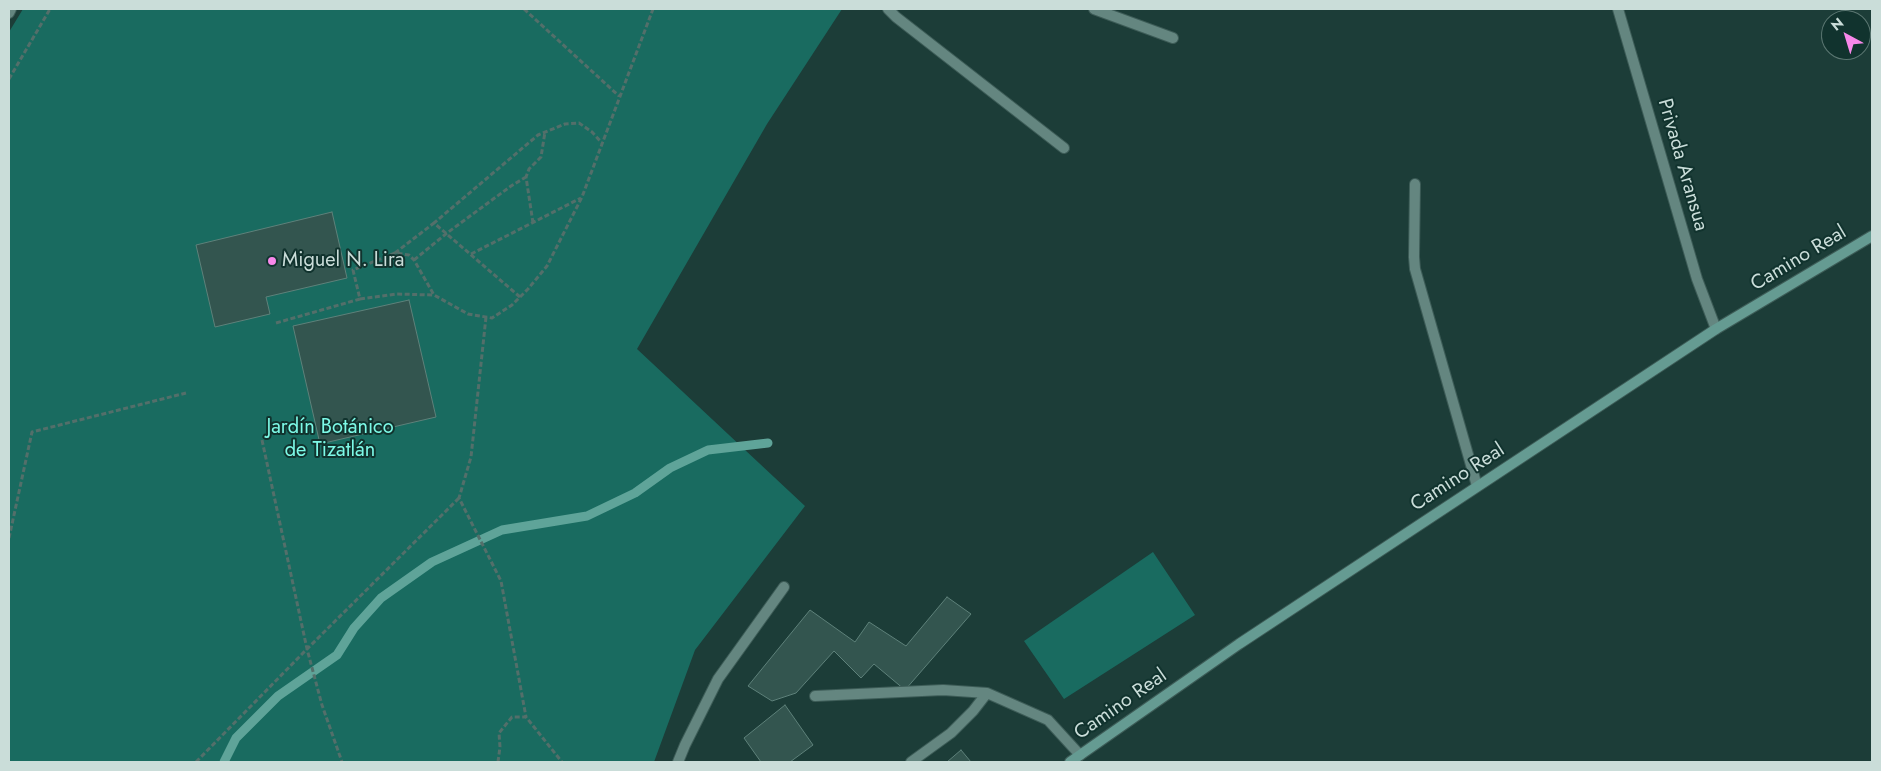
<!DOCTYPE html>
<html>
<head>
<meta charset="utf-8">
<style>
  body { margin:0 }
  #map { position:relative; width:1881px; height:771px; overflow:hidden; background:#1c3d38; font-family:Jost,sans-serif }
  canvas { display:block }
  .frame { position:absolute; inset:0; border:10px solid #caddd9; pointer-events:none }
  .north { position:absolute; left:1821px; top:10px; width:50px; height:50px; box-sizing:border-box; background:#11332e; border:1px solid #5b7772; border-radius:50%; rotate:321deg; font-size:14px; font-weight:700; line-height:20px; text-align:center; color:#caddd9 }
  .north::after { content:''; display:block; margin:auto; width:18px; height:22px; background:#f888ea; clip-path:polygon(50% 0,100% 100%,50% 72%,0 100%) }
</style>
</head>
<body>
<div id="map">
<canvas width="1881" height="771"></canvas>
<div class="frame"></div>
<div class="north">N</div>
</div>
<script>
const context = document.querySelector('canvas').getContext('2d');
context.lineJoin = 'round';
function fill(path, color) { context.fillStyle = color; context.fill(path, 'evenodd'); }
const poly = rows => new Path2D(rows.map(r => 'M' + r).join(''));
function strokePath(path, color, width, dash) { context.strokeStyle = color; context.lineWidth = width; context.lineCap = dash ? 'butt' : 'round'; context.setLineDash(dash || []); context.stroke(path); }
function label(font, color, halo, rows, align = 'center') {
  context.font = font + ' Jost,sans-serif'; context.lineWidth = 4; context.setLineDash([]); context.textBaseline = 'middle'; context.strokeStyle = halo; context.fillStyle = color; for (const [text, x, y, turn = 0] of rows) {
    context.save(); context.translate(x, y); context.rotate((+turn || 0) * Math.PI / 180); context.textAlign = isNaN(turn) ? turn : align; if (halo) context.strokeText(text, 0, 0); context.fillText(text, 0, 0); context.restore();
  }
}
fill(poly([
  [23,9,842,9,767,124,637,349,805,506,695,650,654,762,9,762,9,32],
  [1153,552,1195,615,1064,699,1024,641]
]), '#196b60');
strokePath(poly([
  [224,762,236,738,278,696,337,655,354,628,381,598,432,562,502,530,587,516,635,493,670,468,708,450,768,443]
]), '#5fa499', 9);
const building = poly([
  [332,212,347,278,266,297,270,314,215,327,196,245,332,212],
  [409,300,436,417,320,444,293,326,409,300],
  [947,597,971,614,905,690,874,664,861,678,834,651,796,693,772,701,748,686,810,610,855,642,869,622,906,646,947,597],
  [785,705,813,745,790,762,761,762,744,738,785,705],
  [961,750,971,762,947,762,961,750]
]);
fill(building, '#33554f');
strokePath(building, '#5e817a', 1);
const service = poly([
  [888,9,896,17,1064,148],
  [815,696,943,690,987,693,1048,720,1080,755],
  [678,762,685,745,718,679,784,587],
  [911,762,951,733,973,711,987,693]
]);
const minor = poly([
  [1094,9,1173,38],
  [1618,9,1697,279,1716,329],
  [9,13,11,9],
  [1415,184,1414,257,1415,269,1477,486]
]);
const secondary = poly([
  [1070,762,1239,644,1716,329,1872,236]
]);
strokePath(service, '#3d5c57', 12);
strokePath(minor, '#3d5c57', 12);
strokePath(secondary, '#3d5c57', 12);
strokePath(poly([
  [524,9,619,96],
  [9,79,50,9],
  [533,223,526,177,529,169,541,157,545,132],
  [395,253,434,223],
  [471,254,581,198],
  [414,260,447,233,511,186,526,177],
  [520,297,434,223,538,135,565,124,579,123,592,132,602,143],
  [360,299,397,294,433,295],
  [486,317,471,457,459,498,501,581,526,717],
  [276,323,360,299,353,270,395,253,409,255,414,260,434,295,468,314,492,318,512,305,528,289,547,266,582,197,653,9],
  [262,440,307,649,322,705,342,762],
  [9,538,32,432,186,393],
  [196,762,307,649,459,498],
  [498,762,500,747,499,733,512,717,526,717,562,762]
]), '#536f6a', 3, [5, 2.5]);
strokePath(service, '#648680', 10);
strokePath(minor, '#648680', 10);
strokePath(secondary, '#659b92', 10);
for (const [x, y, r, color] of [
  [272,261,5,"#f888ea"]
]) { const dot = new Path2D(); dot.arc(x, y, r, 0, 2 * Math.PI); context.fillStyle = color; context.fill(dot); strokePath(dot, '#11332e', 2); }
label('20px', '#caddd9', '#11332e', [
  ["Privada Aransua",1682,165,74],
  ["Camino Real",1799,259,-31],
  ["Camino Real",1458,478,-33],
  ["Camino Real",1121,705,-35]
]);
label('20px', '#caddd9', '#11332e', [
  ["Miguel N. Lira",282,261]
], 'left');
label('20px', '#7dfae7', '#11332e', [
  ["Jardín Botánico",330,428],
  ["de Tizatlán",330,451]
]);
</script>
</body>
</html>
